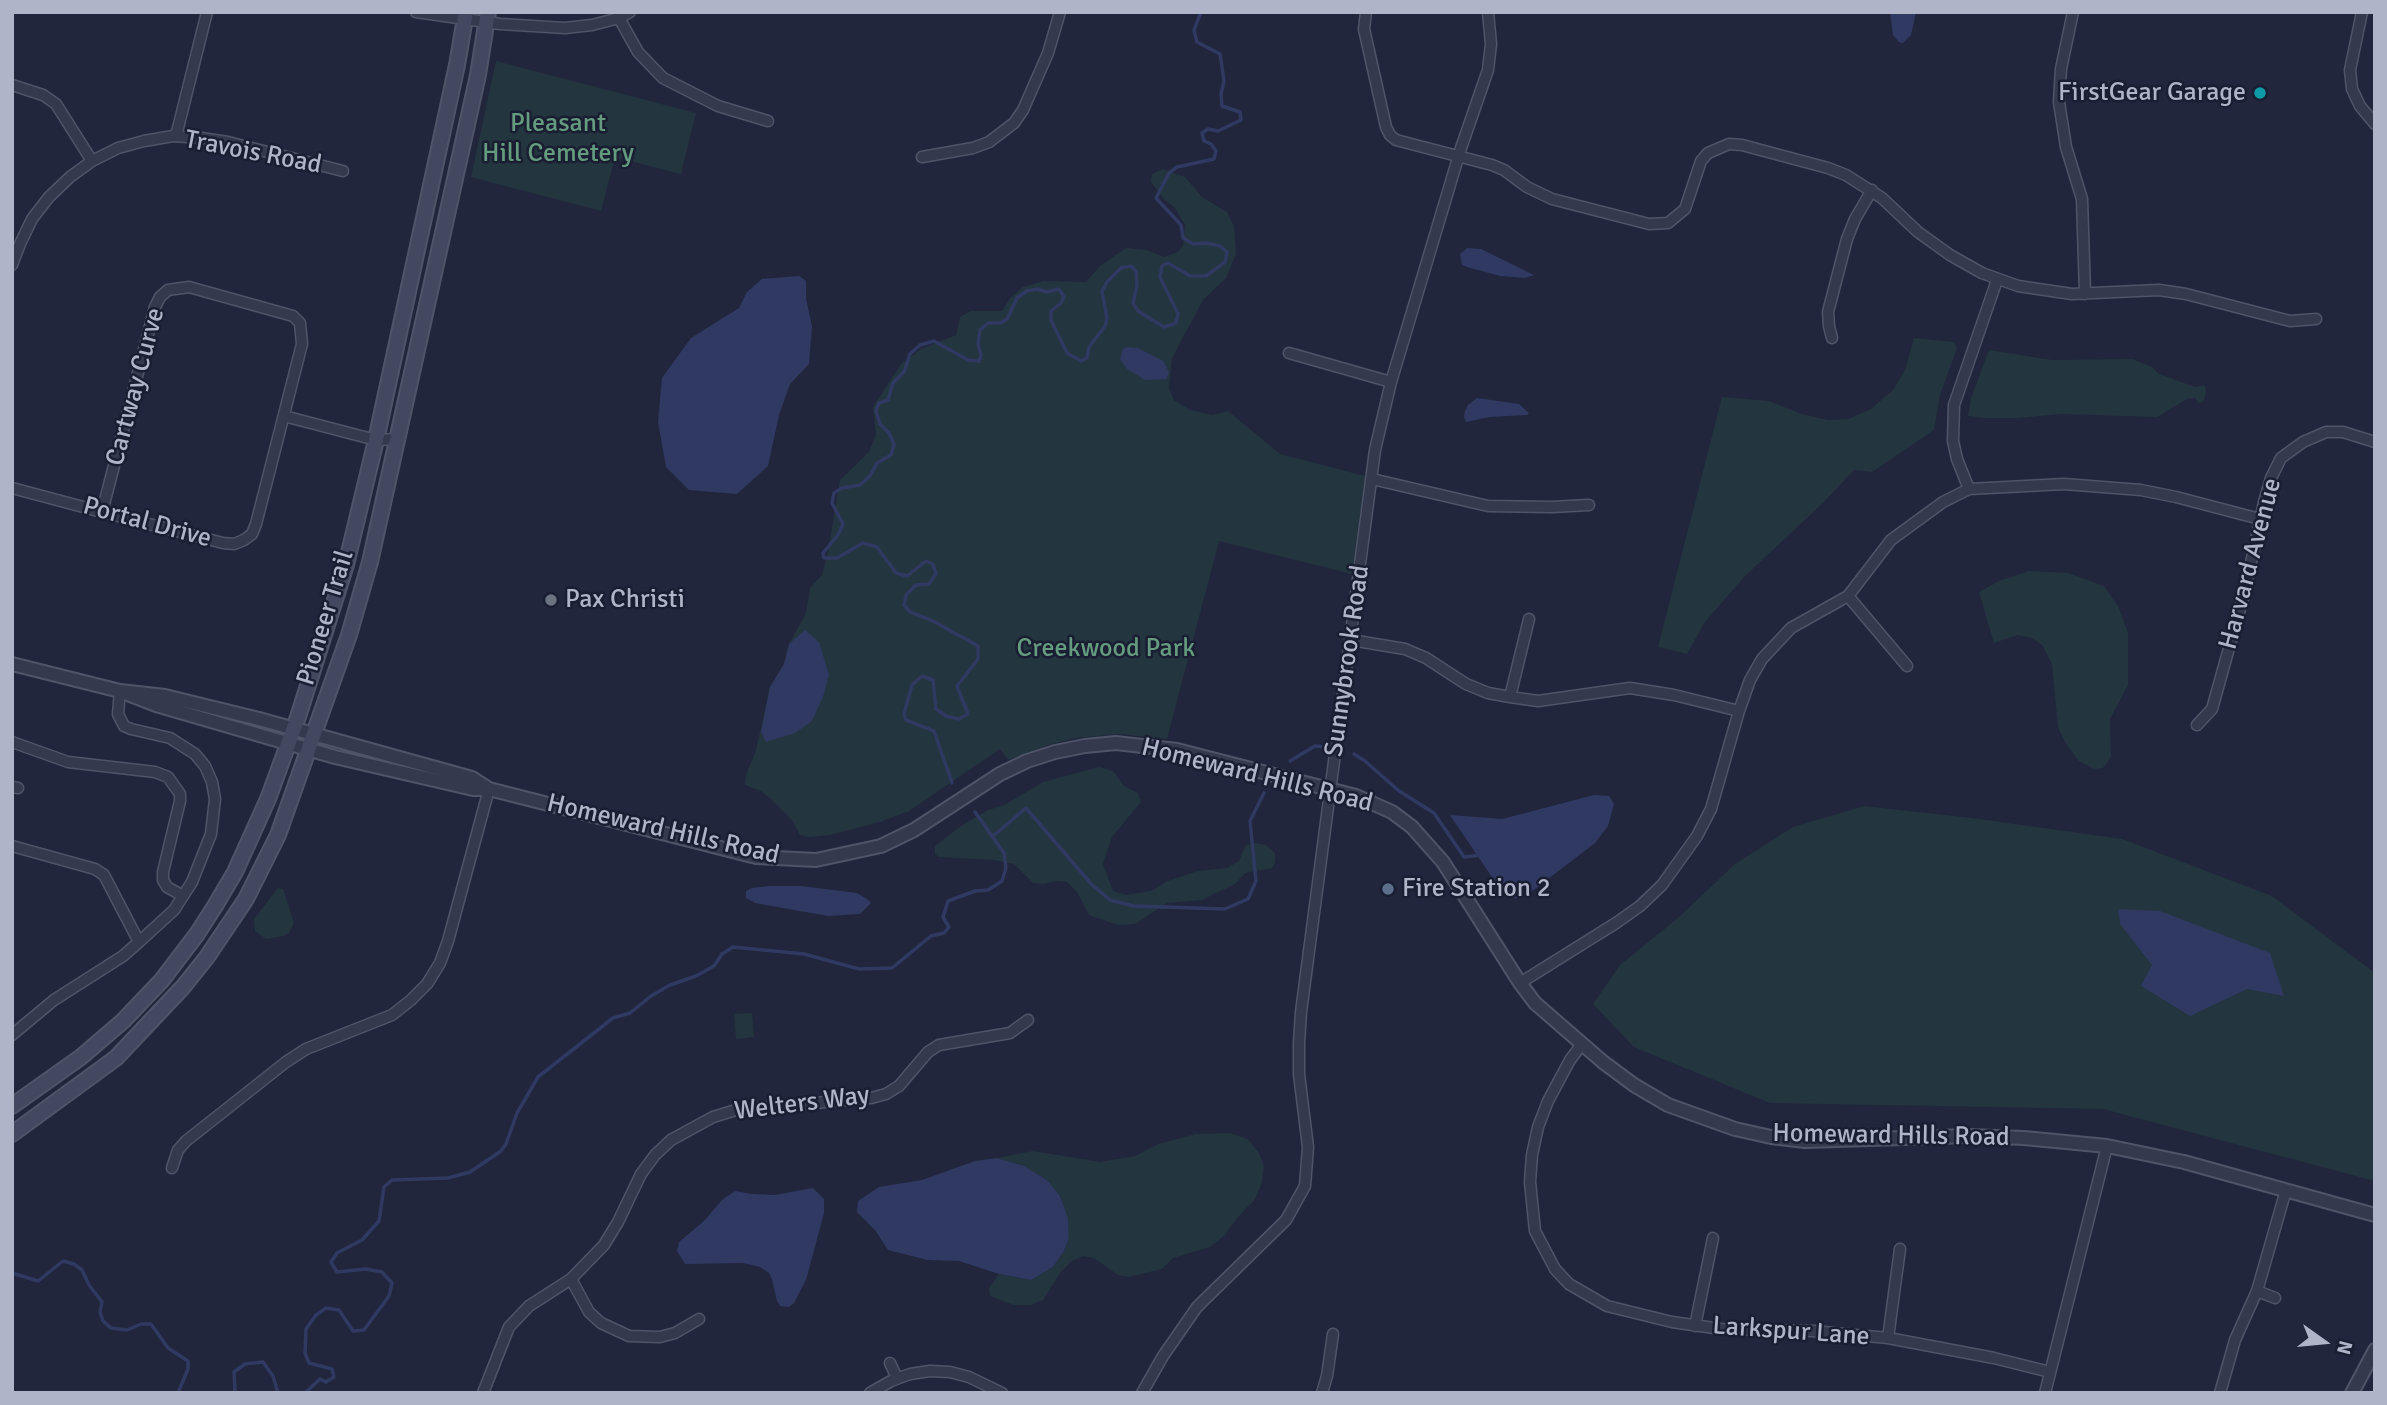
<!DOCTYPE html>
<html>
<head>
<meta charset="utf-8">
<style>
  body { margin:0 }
  #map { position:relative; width:2387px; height:1405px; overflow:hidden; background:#21263d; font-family:Signika,sans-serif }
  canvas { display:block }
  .frame { position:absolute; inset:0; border:14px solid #b0b4c9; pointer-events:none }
  .north { position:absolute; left:2289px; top:1307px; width:70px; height:70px; -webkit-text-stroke:5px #1a1e32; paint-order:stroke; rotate:105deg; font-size:19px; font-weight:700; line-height:28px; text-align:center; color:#b0b4c9 }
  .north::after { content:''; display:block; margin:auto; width:24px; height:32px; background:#b0b4c9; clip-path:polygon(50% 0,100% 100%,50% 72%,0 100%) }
</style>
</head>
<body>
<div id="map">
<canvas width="2387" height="1405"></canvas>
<div class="frame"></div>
<div class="north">N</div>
</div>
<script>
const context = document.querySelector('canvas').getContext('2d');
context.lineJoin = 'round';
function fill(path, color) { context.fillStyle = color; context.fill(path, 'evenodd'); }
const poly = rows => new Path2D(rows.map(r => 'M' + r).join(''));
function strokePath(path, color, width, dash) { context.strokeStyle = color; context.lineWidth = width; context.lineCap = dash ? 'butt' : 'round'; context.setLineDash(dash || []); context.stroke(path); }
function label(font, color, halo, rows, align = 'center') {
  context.font = font + ' Signika,sans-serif'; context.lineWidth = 5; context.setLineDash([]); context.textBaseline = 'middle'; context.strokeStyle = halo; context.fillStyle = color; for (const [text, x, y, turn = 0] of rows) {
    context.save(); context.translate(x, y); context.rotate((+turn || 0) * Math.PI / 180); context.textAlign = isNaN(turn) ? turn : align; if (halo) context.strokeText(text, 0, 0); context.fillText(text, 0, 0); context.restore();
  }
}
fill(poly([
  [496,61,696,113,681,174,615,157,601,211,471,177],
  [1163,169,1185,177,1202,197,1227,212,1234,226,1236,254,1226,278,1203,300,1172,358,1169,388,1174,400,1190,410,1213,415,1228,411,1280,454,1365,476,1352,574,1219,541,1167,739,1119,734,1076,738,1048,745,1009,760,1000,749,909,811,880,822,830,835,808,837,800,835,792,820,772,800,761,791,745,785,746,775,756,750,770,687,784,664,789,644,806,613,810,588,822,575,828,552,840,480,869,452,876,435,873,407,901,364,921,349,956,335,960,317,971,311,1002,311,1010,298,1023,287,1044,281,1086,282,1100,266,1126,248,1147,250,1164,257,1178,252,1183,245,1185,225,1175,208,1164,199,1151,182,1152,174],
  [1914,338,1954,342,1957,348,1940,395,1934,430,1872,472,1854,470,1823,503,1744,577,1705,622,1687,654,1658,647,1722,397,1769,401,1802,414,1828,420,1848,419,1871,409,1893,390,1905,370],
  [1989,350,2052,360,2132,359,2152,367,2159,374,2195,387,2205,385,2206,392,2203,402,2199,403,2195,398,2187,399,2157,417,2062,414,2018,418,1983,418,1968,416,1971,398],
  [2029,571,2068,573,2104,586,2118,606,2128,632,2128,685,2110,719,2111,757,2103,768,2094,769,2079,761,2065,742,2058,727,2052,664,2042,645,2032,638,2017,635,1994,643,1979,592,1999,581],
  [1099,767,1113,771,1124,786,1138,793,1141,802,1112,837,1103,864,1113,891,1126,895,1151,891,1168,881,1198,871,1227,868,1239,861,1246,845,1256,843,1266,845,1275,853,1275,862,1272,868,1245,873,1235,884,1202,900,1167,903,1135,924,1118,925,1089,915,1077,892,1067,882,1057,881,1043,884,1033,883,1014,864,994,860,939,857,935,854,935,846,961,826,988,810,1004,805,1043,782],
  [1864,806,1972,818,2122,839,2272,896,2375,973,2375,1181,2103,1109,1770,1103,1634,1047,1593,1004,1620,965,1679,917,1735,864,1793,827],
  [278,888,283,889,294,923,289,933,283,936,266,939,255,931,254,919],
  [752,1013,754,1037,736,1039,734,1014],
  [1230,1133,1248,1139,1259,1153,1264,1166,1262,1182,1255,1199,1238,1217,1224,1236,1210,1247,1173,1258,1162,1269,1129,1277,1118,1275,1094,1258,1083,1256,1072,1261,1060,1273,1043,1300,1031,1305,1014,1305,990,1296,989,1288,999,1274,1031,1280,1053,1267,1064,1251,1069,1238,1068,1218,1060,1196,1047,1180,1024,1166,997,1158,1033,1151,1100,1162,1135,1156,1158,1144,1196,1134]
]), '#23353e');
fill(poly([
  [1890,12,1916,12,1911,35,1903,43,1899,42,1893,35],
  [1467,248,1481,249,1534,275,1525,278,1500,276,1467,267,1462,265,1460,254],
  [799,276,806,281,806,299,812,326,809,364,790,384,779,415,768,466,737,494,689,490,666,467,658,422,662,378,691,338,739,308,747,292,762,279],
  [1126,347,1138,348,1163,361,1169,372,1167,379,1145,380,1127,369,1120,359,1123,349],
  [1477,398,1519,404,1529,413,1527,415,1489,417,1466,422,1464,417,1465,411,1468,405],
  [805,630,819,642,829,675,823,697,812,721,795,733,766,742,761,732,770,687,784,664,789,644],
  [1594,795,1609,796,1614,804,1608,826,1595,843,1531,892,1519,898,1506,898,1450,815,1502,819],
  [769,886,801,886,857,893,867,899,871,903,860,914,828,916,755,903,746,898,746,891,752,888],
  [2118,909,2160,911,2270,953,2284,996,2247,989,2190,1016,2141,986,2152,965,2120,924],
  [997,1158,1024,1166,1047,1180,1060,1196,1068,1218,1069,1238,1064,1251,1053,1267,1031,1280,999,1274,959,1261,928,1260,888,1250,875,1230,857,1212,858,1201,879,1187,922,1180,975,1161],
  [813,1188,824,1199,824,1213,806,1280,794,1303,789,1307,780,1306,777,1301,772,1279,769,1273,760,1267,743,1263,685,1264,677,1251,679,1242,704,1221,722,1200,735,1191,752,1194,775,1195]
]), '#303962');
strokePath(poly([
  [1354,754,1365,761,1399,791,1434,813,1464,857,1481,855],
  [1290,761,1315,746,1327,747],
  [952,783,934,731,906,720,904,714,912,685,922,676,933,680,936,709,946,716,959,719,968,714,957,686,978,659,978,646,933,621,910,612,904,605,906,595,916,585,929,584,936,574,933,564,926,561,907,576,896,573,877,547,863,543,837,558,824,558,823,553,838,535,843,524,832,503,834,493,842,488,860,485,870,476,877,463,891,455,894,444,889,433,880,424,876,411,879,403,888,400,893,383,904,372,910,354,920,345,934,341,968,360,979,361,981,355,978,344,980,330,988,323,1001,323,1007,319,1017,298,1027,291,1037,289,1047,292,1059,289,1064,297,1061,303,1051,311,1051,320,1067,353,1081,361,1087,358,1089,347,1105,326,1107,318,1102,291,1107,282,1121,268,1131,266,1136,271,1137,285,1133,303,1138,311,1164,327,1176,323,1178,314,1160,277,1162,266,1168,263,1190,276,1206,276,1225,262,1227,252,1220,246,1207,243,1193,244,1183,238,1181,225,1156,198,1169,173,1177,167,1214,159,1216,151,1211,144,1204,141,1202,133,1208,129,1218,131,1241,120,1240,112,1222,106,1221,94,1224,81,1220,54,1197,42,1194,30,1201,12],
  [993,836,1026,808,1092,885,1110,900,1133,906,1225,909,1248,899,1256,881,1250,821,1264,793],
  [12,1273,38,1281,63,1261,74,1264,82,1270,89,1285,102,1302,100,1312,103,1321,111,1328,127,1330,141,1324,151,1324,168,1348,188,1361,188,1369,178,1393],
  [235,1393,234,1372,245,1364,263,1362,273,1376,278,1393],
  [305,1393,320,1379,326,1382,334,1377,332,1369,309,1363,305,1353,306,1329,316,1315,326,1308,339,1310,353,1331,364,1330,389,1296,392,1283,382,1272,366,1269,337,1272,331,1262,337,1253,362,1240,379,1221,384,1187,392,1180,448,1178,470,1172,501,1151,506,1144,517,1113,538,1077,613,1018,630,1013,651,996,670,985,696,976,714,966,722,954,733,947,804,954,859,969,892,968,931,936,944,933,949,927,943,917,948,901,975,891,988,890,1002,881,1006,868,1004,853,975,812]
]), '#303962', 3.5);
const minor = poly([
  [416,12,500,24,565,28,592,25,619,18,630,12],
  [1366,12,1364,29,1386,127,1390,135,1396,140,1492,165,1504,170,1527,187,1552,199,1649,224,1668,223,1685,209,1701,161,1708,153,1729,144,1742,145,1828,168,1846,175,1882,198,1918,232,1950,255,1982,273,2018,286,2072,294,2159,290,2186,294,2290,321,2316,319],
  [2073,12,2061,69,2059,102,2066,147,2082,199,2085,294],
  [2362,12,2350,70,2352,89,2360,106,2375,124],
  [619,18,638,52,663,78,718,106,768,121],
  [12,85,43,95,56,104,92,161],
  [176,136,207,12],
  [922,157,973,148,989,142,1014,123,1023,110,1048,53,1060,12],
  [12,265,20,244,32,219,49,197,70,177,92,161,118,148,144,141,173,136,201,138,228,142,343,171],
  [1832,338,1829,326,1828,312,1847,239,1855,219,1872,190],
  [1289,353,1391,382],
  [284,416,376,440,399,439],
  [1372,479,1488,506,1552,507,1589,505],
  [12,488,102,512,223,543,234,544,244,540,252,534,256,524,302,344,300,323,293,316,189,287,168,290,160,297,155,307,102,512],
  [1969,489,1957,459,1953,441,1954,405,1997,280],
  [1848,596,1907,666],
  [1351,640,1405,649,1426,658,1466,684,1488,693,1510,697,1538,701,1630,688,1674,695,1739,711],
  [120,691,118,714,124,726,131,729,170,738,195,754,205,766,212,782,215,799,211,834,192,882,174,910,139,942],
  [1510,697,1529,619],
  [2197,725,2212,709,2245,591,2264,502,2271,478,2281,458,2303,442,2326,432,2343,432,2375,442],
  [12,742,68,762,155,772,168,777,180,794,180,801,163,872,163,880,167,887,183,896],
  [12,787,18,788],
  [12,846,95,869,104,875,139,942,123,956,54,1000,12,1035],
  [1520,983,1616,923,1640,906,1662,885,1697,836,1711,809,1739,711,1750,680,1762,659,1791,628,1848,596,1891,540,1943,502,1969,489,2064,484,2141,490,2176,497,2260,519],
  [1582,1044,1570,1060,1548,1101,1538,1127,1532,1155,1530,1182,1535,1231,1555,1269,1569,1284,1607,1306,1672,1322,1721,1329,1813,1331,1888,1338,1994,1358,2050,1372],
  [172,1168,178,1150,186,1141,286,1062,306,1049,392,1015,411,1000,427,984,440,963,448,941,489,789],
  [571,1279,589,1312,601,1323,629,1336,660,1337,675,1333,699,1319],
  [2257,1291,2275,1298],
  [1695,1326,1713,1238],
  [1888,1338,1900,1249],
  [890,1363,897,1378],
  [483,1393,509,1327,529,1306,571,1279,604,1245,618,1222,641,1174,655,1155,671,1140,713,1117,736,1110,871,1098,886,1094,899,1086,928,1052,939,1045,1010,1033,1028,1020],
  [870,1393,891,1381,910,1374,930,1371,950,1372,969,1377,1002,1393],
  [1142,1393,1163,1356,1197,1307,1286,1220,1305,1186,1308,1147,1299,1074,1299,1043,1301,1012,1375,450,1391,382,1461,148,1488,70,1491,44,1488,12],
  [1322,1393,1327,1376,1333,1334],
  [2045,1393,2107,1146],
  [2220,1393,2235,1340,2257,1291,2286,1190]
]);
const tertiary = poly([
  [12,664,120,691,156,705,335,757,473,789,489,789,472,778,259,719,165,696,120,691],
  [489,789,756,857,816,860,881,846,914,830,1000,774,1027,761,1055,752,1085,746,1116,743,1177,750,1356,796,1392,812,1412,827,1443,862,1520,983,1535,1003,1603,1062,1634,1085,1668,1105,1735,1129,1771,1137,1805,1141,1969,1136,2024,1138,2107,1146,2184,1162,2375,1215],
  [2352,1393,2375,1350]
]);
const secondary = poly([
  [12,1106,81,1057,123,1021,162,980,197,934,215,906,235,872,268,799,298,717,346,565,376,440,457,65,466,12],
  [12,1134,116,1058,183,987,207,957,246,899,278,835,349,635,370,562,478,75,488,12]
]);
strokePath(minor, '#505468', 13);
strokePath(tertiary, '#505468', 16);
strokePath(secondary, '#505468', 18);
strokePath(minor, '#35394d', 10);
strokePath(tertiary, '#35394d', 12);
strokePath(secondary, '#434760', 14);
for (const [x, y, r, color] of [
  [2260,93,7,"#0f9aa8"],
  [551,600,7,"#6b7280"],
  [1388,889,7,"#5c6f8a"]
]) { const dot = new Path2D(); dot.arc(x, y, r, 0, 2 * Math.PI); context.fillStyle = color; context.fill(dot); strokePath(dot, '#1a1e32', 2.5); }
label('26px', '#b0b4c9', '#1a1e32', [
  ["FirstGear Garage",2246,93,"right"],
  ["Pax Christi",565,600],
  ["Fire Station 2",1402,889]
], 'left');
label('26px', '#659c7f', '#1a1e32', [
  ["Pleasant",558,124],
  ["Hill Cemetery",558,154],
  ["Creekwood Park",1106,649]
]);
label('26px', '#b0b4c9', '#1a1e32', [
  ["Travois Road",253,153,11],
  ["Cartway Curve",136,387,-75],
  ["Portal Drive",147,523,15],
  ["Harvard Avenue",2251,564,-75],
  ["Pioneer Trail",326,618,-73],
  ["Sunnybrook Road",1348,661,-82],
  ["Homeward Hills Road",1257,776,14],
  ["Homeward Hills Road",663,830,13],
  ["Welters Way",802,1104,-7],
  ["Homeward Hills Road",1891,1136,1],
  ["Larkspur Lane",1791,1332,4]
]);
</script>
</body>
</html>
